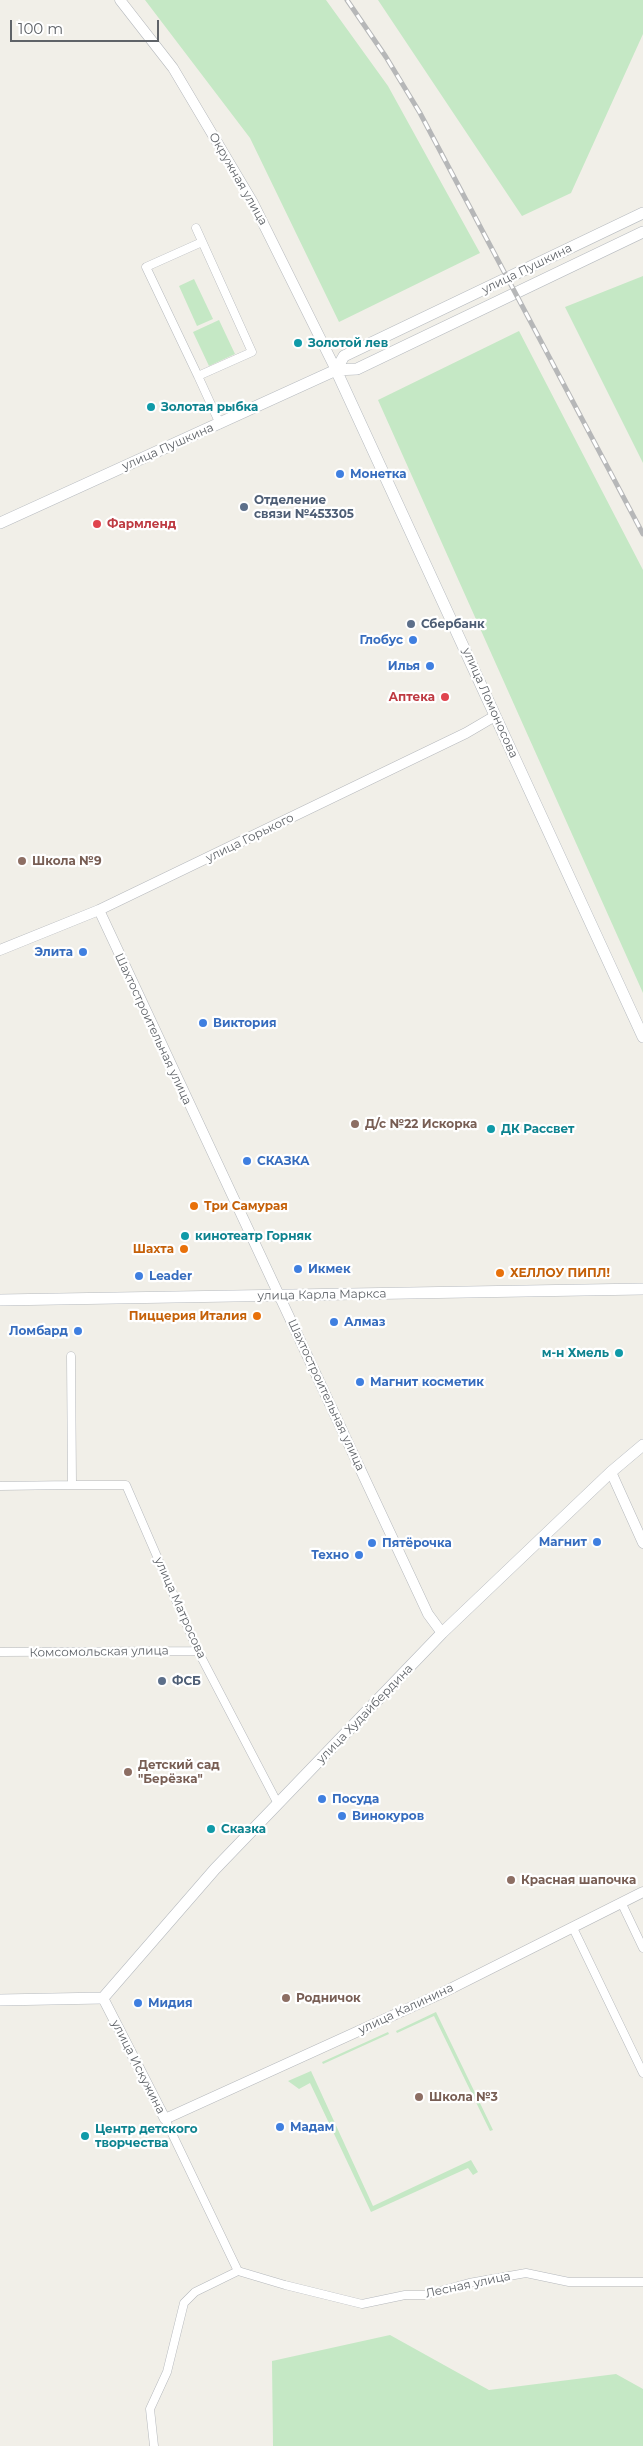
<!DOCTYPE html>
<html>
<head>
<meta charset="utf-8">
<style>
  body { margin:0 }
  #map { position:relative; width:643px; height:2446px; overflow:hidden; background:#f1efe8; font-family:Montserrat,sans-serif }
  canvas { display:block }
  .scale { position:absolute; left:10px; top:20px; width:149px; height:22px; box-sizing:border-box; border:2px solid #5f6368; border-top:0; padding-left:6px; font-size:15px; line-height:18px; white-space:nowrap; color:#5f6368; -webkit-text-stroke:4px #fff; paint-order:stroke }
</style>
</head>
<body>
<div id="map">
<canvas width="643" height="2446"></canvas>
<div class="scale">100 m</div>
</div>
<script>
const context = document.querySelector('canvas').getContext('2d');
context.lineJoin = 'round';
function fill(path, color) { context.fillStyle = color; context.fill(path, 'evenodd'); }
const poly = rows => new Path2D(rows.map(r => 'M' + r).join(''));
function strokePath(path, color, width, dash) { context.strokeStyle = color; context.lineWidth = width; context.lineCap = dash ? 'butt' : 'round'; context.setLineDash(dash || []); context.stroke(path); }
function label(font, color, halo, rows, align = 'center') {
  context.font = font + ' Montserrat,sans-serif'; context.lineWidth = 4.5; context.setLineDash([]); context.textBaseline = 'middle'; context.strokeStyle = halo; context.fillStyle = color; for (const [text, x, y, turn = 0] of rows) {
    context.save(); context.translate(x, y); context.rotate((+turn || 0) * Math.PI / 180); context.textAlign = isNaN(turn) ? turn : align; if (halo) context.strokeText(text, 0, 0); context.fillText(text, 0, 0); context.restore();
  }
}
fill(poly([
  [145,0,326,0,388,86,480,253,339,322,250,138],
  [378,0,643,0,643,34,571,193,522,216],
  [643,276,643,463,565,307],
  [194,279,213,319,197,326,179,286],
  [219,320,235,354,209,366,193,332],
  [519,331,643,570,643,993,378,400],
  [436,2012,493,2130,490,2131,434,2016,397,2033,396,2031],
  [388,2032,389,2034,323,2064,322,2062],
  [311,2071,373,2206,471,2160,478,2172,473,2175,468,2168,371,2212,310,2083,299,2089,288,2081],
  [390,2335,489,2390,616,2374,643,2389,643,2446,273,2446,272,2361]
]), '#c5e8c5');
const minor = poly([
  [196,228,252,352,198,376,220,424],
  [198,376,146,267,202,242],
  [71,1356,72,1485,126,1485,198,1651,278,1804],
  [0,1486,72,1485],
  [0,1652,198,1651],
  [622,1904,643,1948],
  [573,1928,643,2073],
  [165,2119,238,2271],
  [238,2271,285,2285,362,2304,405,2295,425,2295,469,2283,526,2273,569,2282,643,2282],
  [154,2446,150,2409,167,2372,184,2303,195,2292,238,2271]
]);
const tertiary = poly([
  [120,0,173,68,252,201,336,370],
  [99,910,428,1614,442,1633],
  [0,950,99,910,466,733,495,716],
  [611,1472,643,1543],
  [103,1998,165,2119,440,1994,643,1892]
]);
const secondary = poly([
  [336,370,643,1037],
  [336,370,344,356,643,213],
  [0,523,336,370,357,369,643,232],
  [0,1300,643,1289],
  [0,2000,103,1998,215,1869,442,1633,611,1472,643,1445]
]);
strokePath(minor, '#b5b8bc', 9);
strokePath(tertiary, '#b5b8bc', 11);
strokePath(secondary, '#b6babf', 12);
strokePath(minor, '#fff', 8);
strokePath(tertiary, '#fff', 10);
strokePath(secondary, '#fff', 11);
const rail = poly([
  [347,0,386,57,420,113,643,534]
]);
strokePath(rail, '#b6b7b8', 5);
strokePath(rail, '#fff', 3, [9]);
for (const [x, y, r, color] of [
  [298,343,5,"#0f9aa8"],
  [151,407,5,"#0f9aa8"],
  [340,474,5,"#3f7fe0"],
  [244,507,5,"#5c6f8a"],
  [97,524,5,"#e0444e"],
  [411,624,5,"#5c6f8a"],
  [413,640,5,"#3f7fe0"],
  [430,666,5,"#3f7fe0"],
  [445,697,5,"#e0444e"],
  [22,861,5,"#8d6e63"],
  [83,952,5,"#3f7fe0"],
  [203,1023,5,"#3f7fe0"],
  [355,1124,5,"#8d6e63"],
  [491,1129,5,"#0f9aa8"],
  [247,1161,5,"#3f7fe0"],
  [194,1206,5,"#e8710a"],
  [185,1236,5,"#0f9aa8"],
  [184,1249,5,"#e8710a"],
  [298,1269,5,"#3f7fe0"],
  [500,1273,5,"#e8710a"],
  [139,1276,5,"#3f7fe0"],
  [257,1316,5,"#e8710a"],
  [334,1322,5,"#3f7fe0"],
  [78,1331,5,"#3f7fe0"],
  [619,1353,5,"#0f9aa8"],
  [360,1382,5,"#3f7fe0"],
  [597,1542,5,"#3f7fe0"],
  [372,1543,5,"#3f7fe0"],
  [359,1555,5,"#3f7fe0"],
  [162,1681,5,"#5c6f8a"],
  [128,1772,5,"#8d6e63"],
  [322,1799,5,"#3f7fe0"],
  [342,1816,5,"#3f7fe0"],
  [211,1829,5,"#0f9aa8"],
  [511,1880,5,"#8d6e63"],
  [286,1998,5,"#8d6e63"],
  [138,2003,5,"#3f7fe0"],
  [419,2097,5,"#8d6e63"],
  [280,2127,5,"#3f7fe0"],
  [85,2136,5,"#0f9aa8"]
]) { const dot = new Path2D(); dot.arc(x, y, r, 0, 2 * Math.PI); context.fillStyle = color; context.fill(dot); strokePath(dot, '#fff', 2); }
label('12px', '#5f6368', '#fff', [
  ["Окружная улица",238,179,60],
  ["улица Пушкина",527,269,-26],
  ["улица Пушкина",168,447,-24],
  ["улица Ломоносова",490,703,66],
  ["улица Горького",250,838,-26],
  ["Шахтостроительная улица",153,1029,65],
  ["улица Карла Маркса",322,1295,-1],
  ["Шахтостроительная улица",326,1395,65],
  ["улица Матросова",180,1608,66],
  ["Комсомольская улица",99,1652,-1],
  ["улица Худайбердина",365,1714,-46],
  ["улица Калинина",406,2009,-25],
  ["улица Искужина",138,2067,63],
  ["Лесная улица",468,2285,-12]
]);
label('bold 12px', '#0d838f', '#fff', [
  ["Золотой лев",308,343],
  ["Золотая рыбка",161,407],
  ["ДК Рассвет",501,1129],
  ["кинотеатр Горняк",195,1236],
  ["м-н Хмель",609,1353,"right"],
  ["Сказка",221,1829],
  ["Центр детского",95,2129],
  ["творчества",95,2143]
], 'left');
label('bold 12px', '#366cbe', '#fff', [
  ["Монетка",350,474],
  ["Глобус",403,640,"right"],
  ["Илья",420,666,"right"],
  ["Элита",73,952,"right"],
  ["Виктория",213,1023],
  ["СКАЗКА",257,1161],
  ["Икмек",308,1269],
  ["Leader",149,1276],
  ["Алмаз",344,1322],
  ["Ломбард",68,1331,"right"],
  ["Магнит косметик",370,1382],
  ["Магнит",587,1542,"right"],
  ["Пятёрочка",382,1543],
  ["Техно",349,1555,"right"],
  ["Посуда",332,1799],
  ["Винокуров",352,1816],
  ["Мидия",148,2003],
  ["Мадам",290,2127]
], 'left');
label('bold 12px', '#4e5e75', '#fff', [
  ["Отделение",254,500],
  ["связи №453305",254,514],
  ["Сбербанк",421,624],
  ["ФСБ",172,1681]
], 'left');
label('bold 12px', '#be3a42', '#fff', [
  ["Фармленд",107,524],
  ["Аптека",435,697,"right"]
], 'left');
label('bold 12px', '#785e54', '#fff', [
  ["Школа №9",32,861],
  ["Д/с №22 Искорка",365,1124],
  ["Детский сад",138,1765],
  ["\"Берёзка\"",138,1779],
  ["Красная шапочка",521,1880],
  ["Родничок",296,1998],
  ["Школа №3",429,2097]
], 'left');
label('bold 12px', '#c56008', '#fff', [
  ["Три Самурая",204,1206],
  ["Шахта",174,1249,"right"],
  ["ХЕЛЛОУ ПИПЛ!",510,1273],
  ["Пиццерия Италия",247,1316,"right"]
], 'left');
</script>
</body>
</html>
